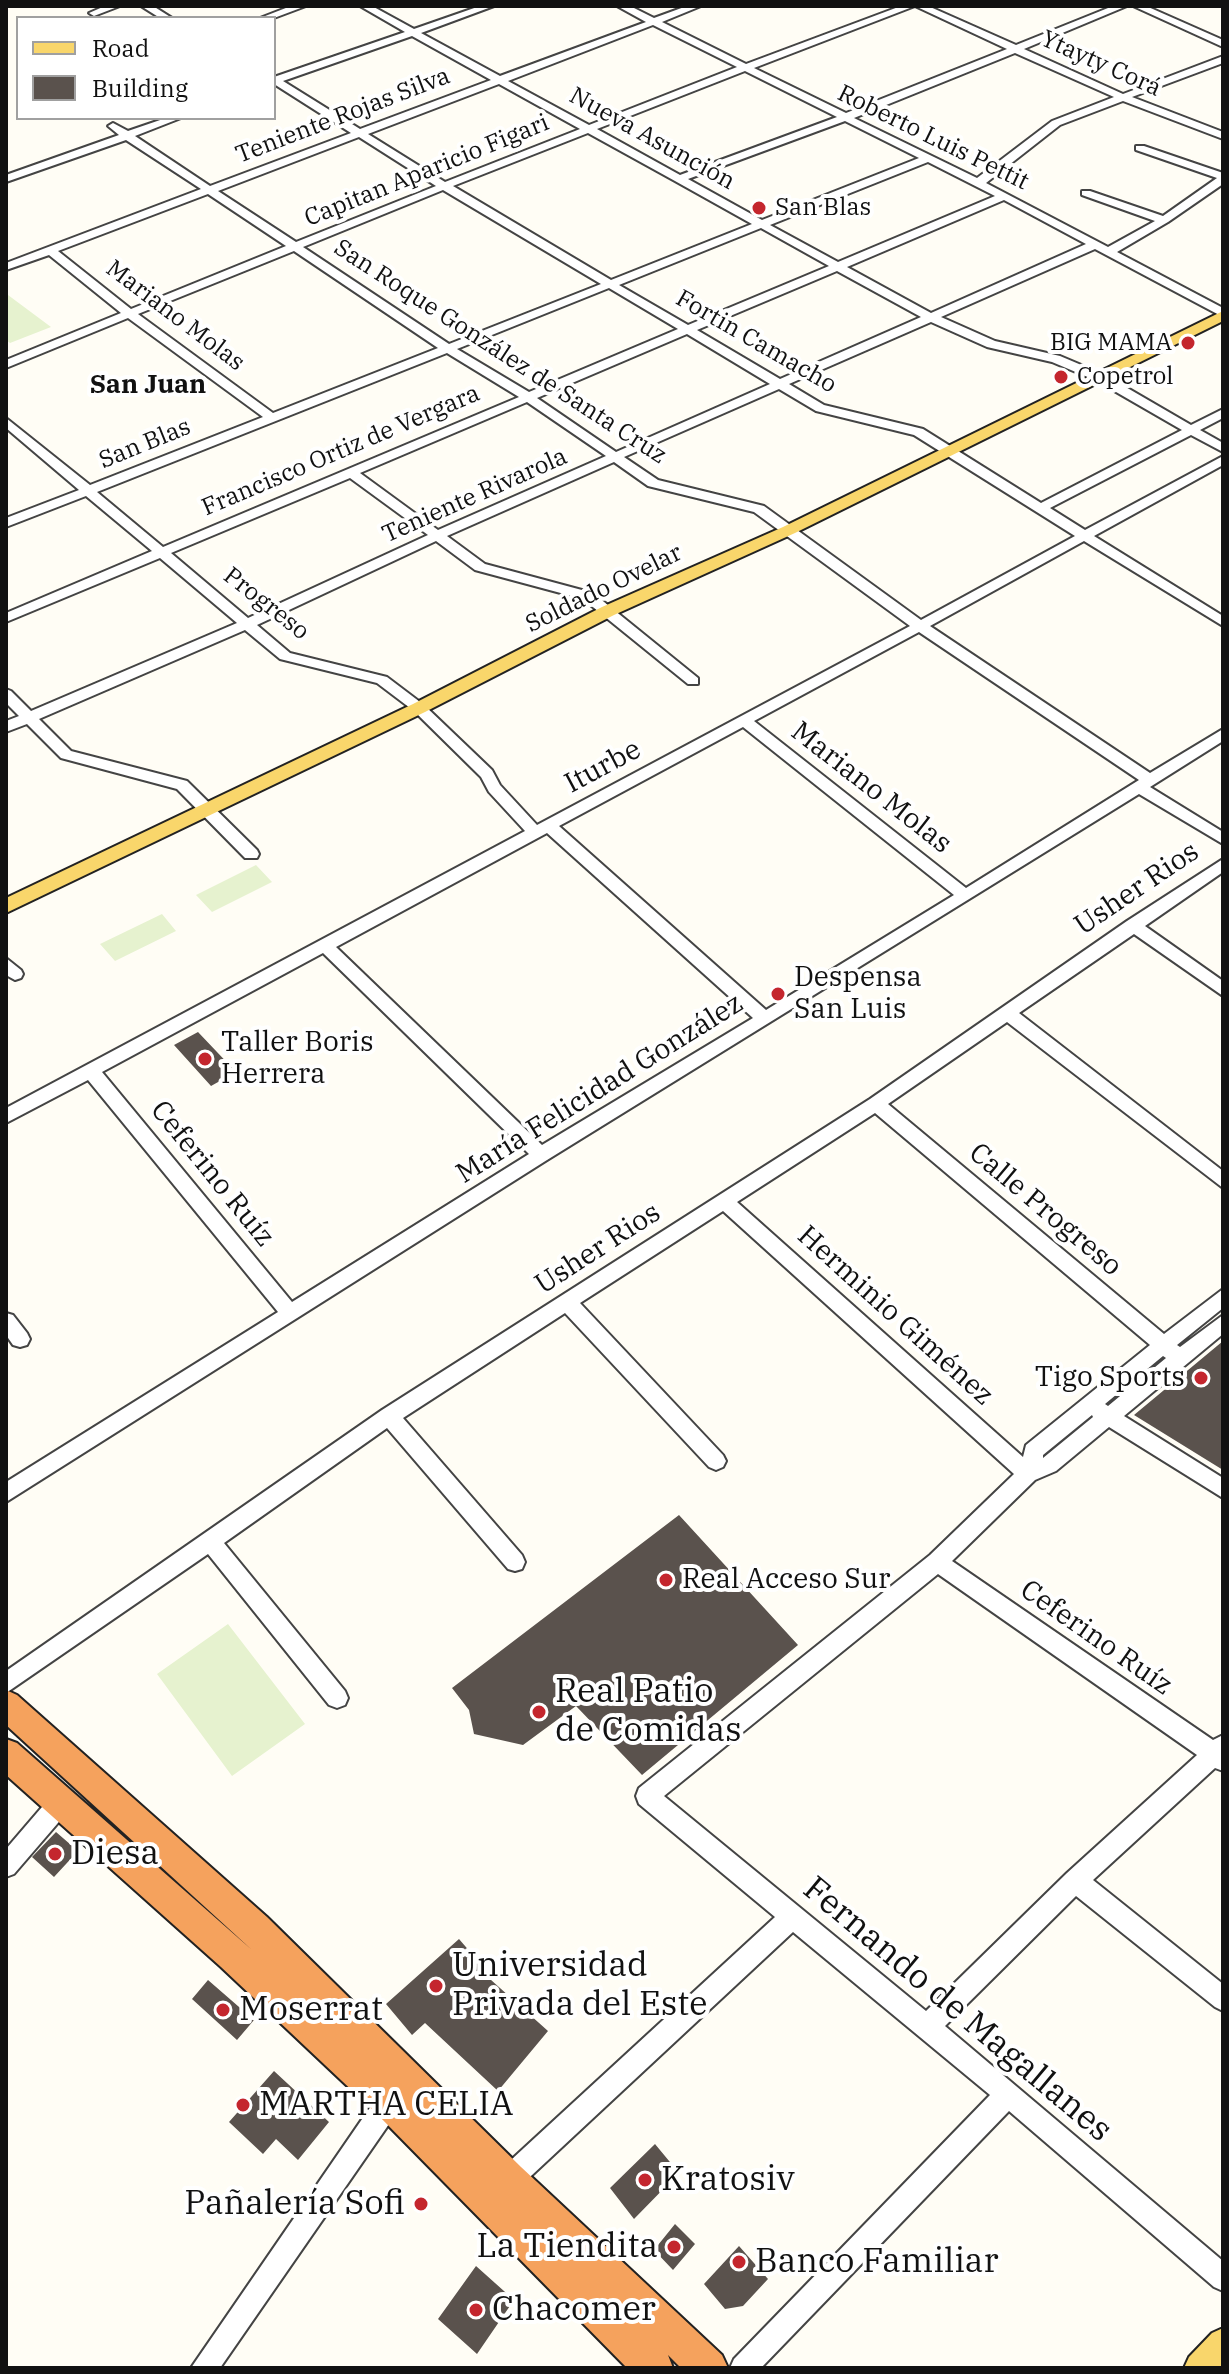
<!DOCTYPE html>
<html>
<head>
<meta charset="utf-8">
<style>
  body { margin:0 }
  #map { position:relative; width:1229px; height:2374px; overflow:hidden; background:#fffdf5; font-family:"IBM Plex Serif",serif }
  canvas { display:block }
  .frame { position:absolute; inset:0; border:8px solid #111; pointer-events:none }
  .legend { position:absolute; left:16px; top:16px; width:260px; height:104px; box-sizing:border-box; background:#fff; border:2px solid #a0a0a0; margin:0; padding:10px 14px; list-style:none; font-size:24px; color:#111 }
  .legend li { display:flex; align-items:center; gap:16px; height:40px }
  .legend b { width:40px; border:2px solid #a0a0a0 }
</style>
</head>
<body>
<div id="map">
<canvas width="1229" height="2374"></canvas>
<div class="frame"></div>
<ul class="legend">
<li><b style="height:10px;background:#f9d66b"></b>Road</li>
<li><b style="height:22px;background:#5a524d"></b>Building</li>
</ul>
</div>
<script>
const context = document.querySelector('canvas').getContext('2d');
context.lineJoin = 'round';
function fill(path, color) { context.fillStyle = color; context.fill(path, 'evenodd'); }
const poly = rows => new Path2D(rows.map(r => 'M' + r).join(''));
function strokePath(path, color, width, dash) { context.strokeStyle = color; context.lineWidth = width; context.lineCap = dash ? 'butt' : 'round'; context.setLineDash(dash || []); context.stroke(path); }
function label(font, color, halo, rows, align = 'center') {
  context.font = font + ' "IBM Plex Serif",serif'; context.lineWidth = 8; context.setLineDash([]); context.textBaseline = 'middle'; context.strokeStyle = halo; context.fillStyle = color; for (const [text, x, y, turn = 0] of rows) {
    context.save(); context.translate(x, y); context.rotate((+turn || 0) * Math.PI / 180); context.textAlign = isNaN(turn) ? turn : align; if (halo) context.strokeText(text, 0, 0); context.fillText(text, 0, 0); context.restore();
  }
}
fill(poly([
  [6,295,8,295,51,327,10,343,6,340],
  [256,865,272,882,212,912,196,895],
  [162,914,176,931,115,961,100,944],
  [228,1624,305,1724,232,1776,157,1674]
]), '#e6f2cf');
fill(poly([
  [198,1032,236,1072,211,1086,174,1045],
  [1223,1341,1223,1470,1134,1415],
  [679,1515,798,1645,642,1775,576,1706,523,1745,474,1734,469,1710,452,1688],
  [56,1832,78,1851,54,1877,32,1857],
  [459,1939,484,1968,481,1971,548,2031,498,2091,425,2023,412,2035,386,2004],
  [208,1980,254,2020,237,2040,192,1999],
  [274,2071,329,2122,298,2160,276,2139,263,2154,229,2122],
  [655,2144,679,2173,634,2219,610,2188],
  [675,2224,695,2244,673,2270,654,2250],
  [739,2246,768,2279,743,2306,725,2309,704,2284],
  [476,2266,514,2300,477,2354,438,2319]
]), '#5a524d');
const minor = poly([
  [105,6,120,6,94,16,89,13,105,6],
  [141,6,153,6,172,18,160,18,141,6],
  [291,6,306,6,274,18,260,18,291,6],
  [360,6,372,6,414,29,480,6,494,6,421,33,500,76,646,22,617,6,630,6,654,18,687,6,701,6,662,22,746,64,901,6,915,6,754,68,846,113,1007,49,915,6,928,6,1016,45,1113,6,1127,6,1024,49,1123,94,1223,56,1223,63,1132,97,1223,132,1223,139,1123,101,1060,125,986,183,1108,247,1155,221,1082,195,1082,191,1090,191,1163,216,1217,178,1136,150,1136,146,1144,146,1223,173,1223,184,1168,222,1117,252,1223,308,1223,317,1095,249,941,317,995,341,1060,356,1105,375,1191,425,1223,409,1223,418,1200,430,1223,443,1223,452,1191,435,1050,508,1085,530,1223,456,1223,465,1094,536,1223,616,1223,626,1084,541,930,626,1150,773,1223,729,1223,741,1150,787,1223,832,1223,844,1139,794,547,1160,6,1502,6,1482,278,1312,88,1080,6,1123,6,1108,525,831,489,792,481,777,414,711,377,683,280,659,245,630,39,719,71,751,187,781,257,850,259,854,257,858,245,858,177,789,61,758,27,724,6,732,6,721,19,716,6,703,6,689,11,691,31,711,237,623,160,558,6,622,6,613,152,551,86,496,6,527,6,518,79,490,6,428,6,418,90,485,263,417,128,318,6,368,6,360,121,313,49,255,6,270,6,263,201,189,126,140,6,182,6,175,119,135,108,126,113,123,128,131,166,118,181,118,135,136,210,186,351,133,274,84,274,77,405,32,360,6],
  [653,25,737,67,589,125,508,81,653,25],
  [412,36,491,80,360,129,283,81,412,36],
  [1015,53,1114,97,1052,121,977,178,854,118,1015,53],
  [745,71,837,117,680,175,597,129,745,71],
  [499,84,580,129,445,182,368,134,499,84],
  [845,121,919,158,762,220,688,179,845,121],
  [588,133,675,181,752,224,611,280,453,186,588,133],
  [359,137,436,186,296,242,218,191,359,137],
  [928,162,995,196,838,262,770,225,928,162],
  [443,190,601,284,449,344,303,247,443,190],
  [208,194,286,246,131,309,58,251,208,194],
  [1004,200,1086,244,931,313,847,267,1004,200],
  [761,228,829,266,688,325,619,285,761,228],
  [294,251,438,348,273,413,138,314,294,251],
  [837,271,921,317,780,379,697,330,837,271],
  [609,288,678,329,529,392,457,349,609,288],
  [931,322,987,347,1052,362,1097,381,1182,430,1041,503,923,429,824,405,789,384,931,322],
  [687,334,770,384,616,452,537,398,687,334],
  [447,353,519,397,163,547,97,492,447,353],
  [779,389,816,411,914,435,1075,536,921,620,764,506,658,480,624,457,779,389],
  [527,402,606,456,438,530,360,473,527,402],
  [614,462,648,486,754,512,910,626,537,825,500,785,492,770,424,705,387,677,290,653,257,625,436,541,475,570,583,599,688,684,698,684,698,678,593,593,485,564,447,536,614,462],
  [350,478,428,535,248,618,171,553,350,478],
  [919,632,1139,780,966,888,754,721,919,632],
  [743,727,954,895,766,1010,559,826,743,727],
  [547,833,753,1018,542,1145,336,947,547,833],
  [323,953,529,1154,292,1302,102,1072,323,953],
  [1133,6,1146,6,1223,40,1223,47,1133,6],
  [1223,859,1223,872,1145,926,1223,981,1223,996,1134,934,1019,1013,1223,1171,1223,1188,1007,1022,888,1104,1164,1334,1223,1289,1223,1308,1177,1345,1180,1347,1223,1315,1223,1334,1124,1416,1223,1478,1223,1498,1109,1427,1056,1471,1035,1480,952,1561,1213,1740,1223,1735,1223,1771,1215,1768,1093,1880,1223,1984,1223,2011,1215,2007,1076,1896,945,2026,1223,2261,1223,2291,1214,2287,1009,2111,761,2368,730,2368,734,2359,990,2095,793,1932,517,2189,508,2192,499,2189,496,2180,499,2171,775,1917,639,1804,636,1796,639,1788,930,1555,1014,1474,723,1211,580,1303,723,1455,726,1461,723,1467,716,1470,709,1467,565,1313,403,1418,522,1555,525,1562,522,1569,515,1571,508,1569,387,1428,224,1543,345,1691,348,1698,345,1705,337,1708,329,1705,208,1554,6,1693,6,1671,382,1410,870,1099,1127,921,1223,859],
  [875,1113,1150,1345,1026,1445,1023,1457,737,1202,875,1113],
  [1163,1356,1166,1358,1108,1406,1105,1404,1163,1356],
  [1092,1415,1093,1417,1043,1458,1043,1455,1092,1415],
  [938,1574,1197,1755,1067,1873,926,2011,664,1796,938,1574],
  [6,958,21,970,23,974,21,978,15,980,6,975,6,958],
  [6,1313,13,1315,27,1333,30,1339,27,1345,20,1347,13,1345,6,1335,6,1313],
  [62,1790,70,1793,73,1801,70,1809,14,1874,6,1877,6,1849,54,1793,62,1790],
  [389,2090,398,2093,401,2102,398,2111,220,2368,191,2368,380,2093,389,2090]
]);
const major = poly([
  [1223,311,1223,321,795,533,614,615,425,712,6,913,6,898,413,704,602,607,783,527,1223,311],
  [1223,2328,1222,2368,1184,2368,1189,2357,1212,2333,1223,2328]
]);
const highway = poly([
  [6,1690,17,1695,267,1917,521,2167,722,2355,728,2368,681,2368,668,2355,673,2368,627,2368,377,2114,221,1967,6,1775,6,1739,17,1743,252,1950,6,1725,6,1690]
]);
strokePath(minor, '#444', 4);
strokePath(major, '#222', 4);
strokePath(highway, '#222', 4);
fill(minor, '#fff');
fill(major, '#f9d66b');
fill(highway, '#f5a25d');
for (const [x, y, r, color] of [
  [759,208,8,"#c4262e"],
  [1188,343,8,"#c4262e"],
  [1061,377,8,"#c4262e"],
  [778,994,8,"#c4262e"],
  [205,1059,8,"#c4262e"],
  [1201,1378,8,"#c4262e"],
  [666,1580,8,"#c4262e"],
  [539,1712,8,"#c4262e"],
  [55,1854,8,"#c4262e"],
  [436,1986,8,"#c4262e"],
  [223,2010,8,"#c4262e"],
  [243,2105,8,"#c4262e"],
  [645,2180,8,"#c4262e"],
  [421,2204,8,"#c4262e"],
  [674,2247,8,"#c4262e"],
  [739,2262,8,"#c4262e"],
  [476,2310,8,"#c4262e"]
]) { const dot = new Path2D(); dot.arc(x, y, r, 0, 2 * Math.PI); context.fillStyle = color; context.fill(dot); strokePath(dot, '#fff', 3); }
label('24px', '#111', '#fff', [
  ["Ytayty Corá",1101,64,24],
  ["Teniente Rojas Silva",343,116,-21],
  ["Roberto Luis Pettit",933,138,26],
  ["Nueva Asunción",652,139,29],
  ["Capitan Aparicio Figari",427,171,-22],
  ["Mariano Molas",175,316,37],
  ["Fortin Camacho",756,342,30],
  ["San Roque González de Santa Cruz",500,352,33],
  ["San Blas",145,444,-22],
  ["Francisco Ortiz de Vergara",341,451,-23],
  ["Teniente Rivarola",475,496,-24],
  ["Soldado Ovelar",604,589,-26],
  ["Progreso",266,604,38]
]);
label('24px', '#111', '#fff', [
  ["San Blas",775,208],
  ["BIG MAMA",1172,343,"right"],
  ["Copetrol",1077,377]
], 'left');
label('bold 26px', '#111', '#fff', [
  ["San Juan",148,385]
]);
label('28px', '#111', '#fff', [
  ["Iturbe",603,767,-28],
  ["Mariano Molas",871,788,38],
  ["Usher Rios",1137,889,-34],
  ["María Felicidad González",600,1089,-32],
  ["Ceferino Ruíz",212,1174,51],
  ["Calle Progreso",1045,1210,40],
  ["Usher Rios",598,1249,-33],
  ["Herminio Giménez",895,1316,42],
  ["Ceferino Ruíz",1096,1638,35]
]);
label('28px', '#111', '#fff', [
  ["Despensa",794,978],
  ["San Luis",794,1010],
  ["Taller Boris",221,1043],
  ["Herrera",221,1075],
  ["Tigo Sports",1185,1378,"right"],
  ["Real Acceso Sur",682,1580]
], 'left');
label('34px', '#111', '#fff', [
  ["Real Patio",555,1692],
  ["de Comidas",555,1731],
  ["Diesa",71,1854],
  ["Universidad",452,1966],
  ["Privada del Este",452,2005],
  ["Moserrat",239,2010],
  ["MARTHA CELIA",259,2105],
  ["Kratosiv",661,2180],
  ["Pañalería Sofi",405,2204,"right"],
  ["La Tiendita",658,2247,"right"],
  ["Banco Familiar",755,2262],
  ["Chacomer",492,2310]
], 'left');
label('34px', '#111', '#fff', [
  ["Fernando de Magallanes",957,2010,40]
]);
</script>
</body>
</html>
